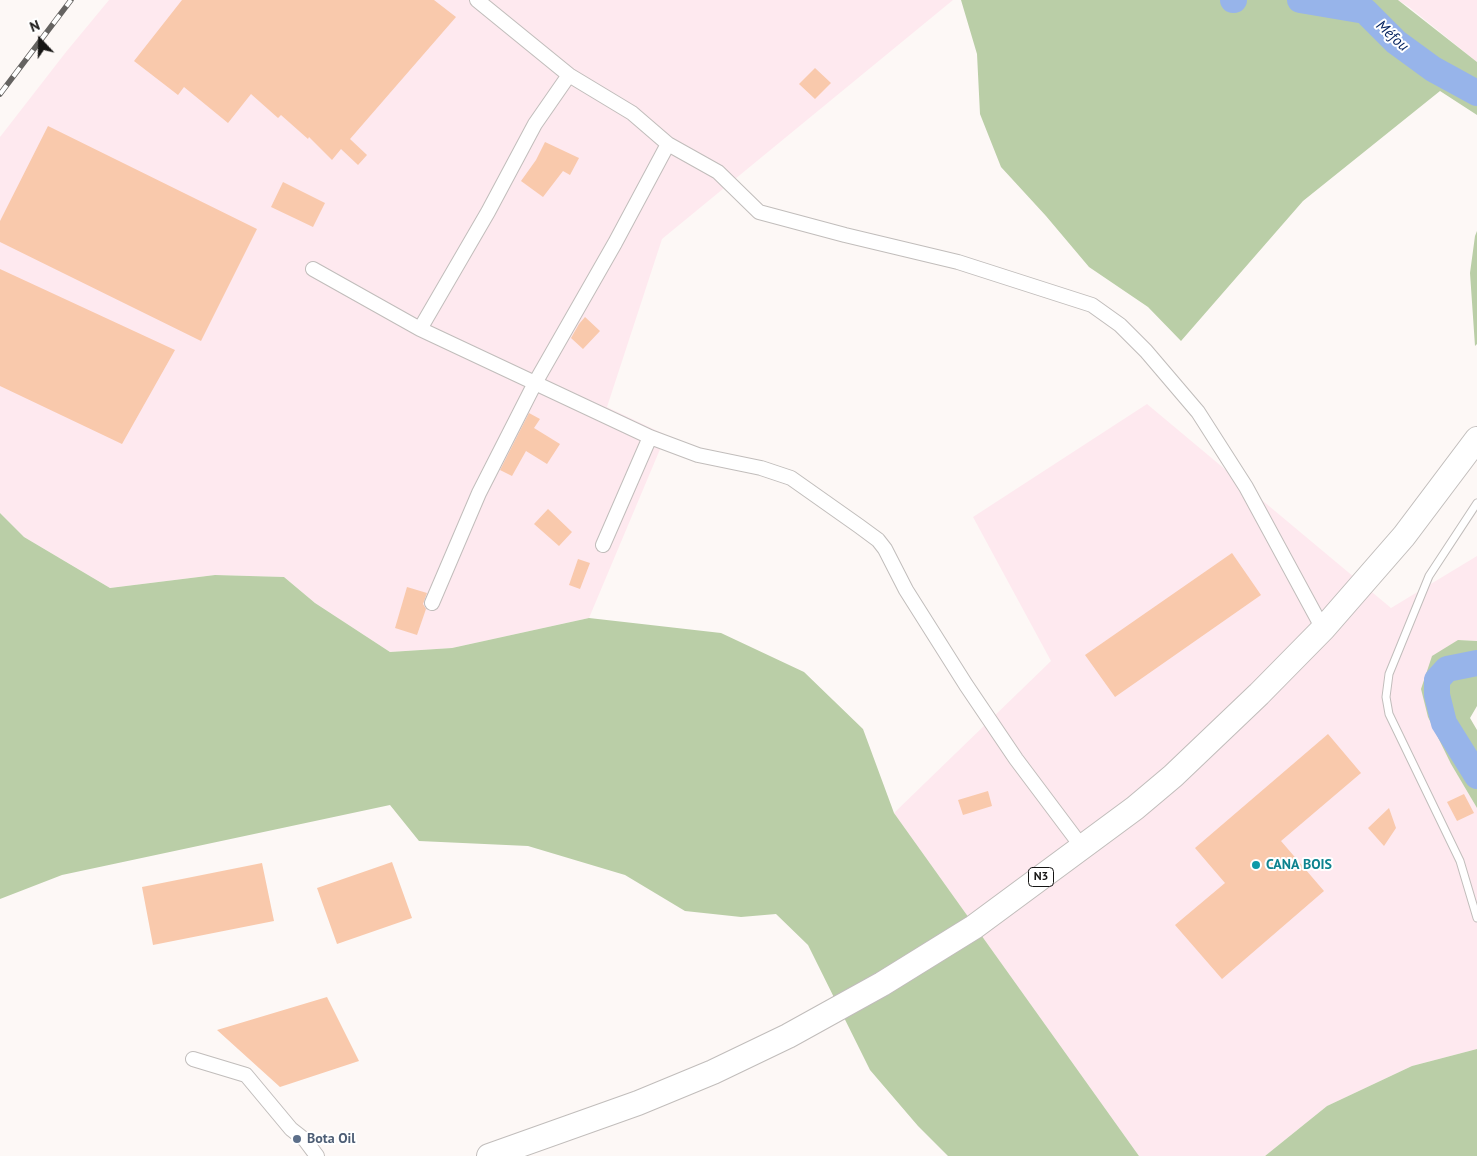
<!DOCTYPE html>
<html>
<head>
<meta charset="utf-8">
<style>
  body { margin:0 }
  #map { position:relative; width:1477px; height:1156px; overflow:hidden; background:#fdf8f6; font-family:"PT Sans",sans-serif }
  canvas { display:block }
  .north { position:absolute; left:15px; top:15px; width:50px; height:50px; -webkit-text-stroke:4px #fff; paint-order:stroke; rotate:339deg; font-size:14px; font-weight:700; line-height:20px; text-align:center; color:#161514 }
  .north::after { content:''; display:block; margin:auto; width:18px; height:22px; background:#161514; clip-path:polygon(50% 0,100% 100%,50% 72%,0 100%) }
</style>
</head>
<body>
<div id="map">
<canvas width="1477" height="1156"></canvas>
<div class="north">N</div>
</div>
<script>
const context = document.querySelector('canvas').getContext('2d');
context.lineJoin = 'round';
function fill(path, color) { context.fillStyle = color; context.fill(path, 'evenodd'); }
const poly = rows => new Path2D(rows.map(r => 'M' + r).join(''));
function strokePath(path, color, width, dash) { context.strokeStyle = color; context.lineWidth = width; context.lineCap = dash ? 'butt' : 'round'; context.setLineDash(dash || []); context.stroke(path); }
function label(font, color, halo, rows, align = 'center') {
  context.font = font + ' "PT Sans",sans-serif'; context.lineWidth = 4; context.setLineDash([]); context.textBaseline = 'middle'; context.strokeStyle = halo; context.fillStyle = color; for (const [text, x, y, turn = 0] of rows) {
    context.save(); context.translate(x, y); context.rotate((+turn || 0) * Math.PI / 180); context.textAlign = isNaN(turn) ? turn : align; if (halo) context.strokeText(text, 0, 0); context.fillText(text, 0, 0); context.restore();
  }
}
fill(poly([
  [109,0,953,0,662,239,607,407,666,435,589,618,452,648,390,652,315,603,284,577,215,575,110,588,24,537,0,513,0,137,66,52],
  [1398,0,1477,0,1477,62,1409,7],
  [1147,404,1391,608,1477,556,1477,641,1458,640,1451,764,1477,808,1477,1049,1412,1066,1327,1106,1265,1156,1139,1156,894,813,1051,661,973,517]
]), '#fee9ef');
fill(poly([
  [961,0,1398,0,1477,62,1477,115,1440,91,1303,201,1181,341,1148,307,1089,267,1046,216,1001,167,980,114,977,54],
  [1477,231,1477,344,1475,346,1470,273,1475,236],
  [0,513,24,537,110,588,215,575,284,577,315,603,390,652,452,648,589,618,721,633,804,672,863,729,894,813,1139,1156,948,1156,918,1126,870,1070,808,945,776,914,741,917,685,911,625,875,528,846,419,841,390,805,62,875,0,899],
  [1458,640,1477,641,1477,706,1470,718,1477,730,1477,808,1451,764,1428,717,1421,689,1432,656],
  [1477,1049,1477,1156,1265,1156,1327,1106,1412,1066]
]), '#bacea7');
strokePath(poly([
  [1233,0,1234,0],
  [1300,0,1365,11,1396,42,1433,69,1477,93],
  [1477,663,1447,669,1437,680,1437,695,1444,723,1477,776]
]), '#97b4ea', 26);
fill(poly([
  [182,0,434,0,456,17,350,139,367,155,358,165,341,149,332,160,309,137,308,139,281,115,278,118,251,94,228,123,184,87,178,95,134,61],
  [815,68,831,83,815,99,799,84],
  [48,126,257,229,201,341,0,242,0,221],
  [545,142,579,158,570,175,563,171,543,197,521,181,536,160],
  [283,182,325,203,313,227,271,207],
  [0,269,175,350,122,444,0,386],
  [585,317,600,331,583,349,571,338,579,324],
  [529,413,540,419,534,428,560,444,547,464,526,451,512,476,500,470],
  [548,509,572,532,559,546,534,524],
  [1232,553,1261,595,1115,697,1085,655],
  [578,559,590,563,580,589,569,585],
  [407,587,427,593,423,604,426,609,417,635,395,628],
  [1328,734,1361,773,1281,841,1324,891,1222,979,1175,925,1225,883,1195,848],
  [988,791,992,806,963,815,958,800],
  [1464,794,1474,813,1457,821,1447,802],
  [1389,808,1396,828,1384,846,1368,828],
  [392,862,412,918,337,944,317,888],
  [262,863,274,921,153,945,142,887],
  [327,997,359,1061,280,1087,217,1030]
]), '#f9c9ac');
const lane = poly([
  [1477,503,1429,576,1389,674,1386,697,1389,714,1460,861,1477,918]
]);
const street = poly([
  [477,0,569,75,632,113,668,144,718,172,759,212,845,235,958,262,1092,305,1120,325,1146,351,1198,412,1246,487,1323,629],
  [313,269,420,329,650,437,698,455,761,468,791,478,859,526,878,540,885,549,906,590,966,685,1016,759,1082,847],
  [420,329,488,212,535,124,569,75],
  [603,545,650,437],
  [432,603,479,493,535,383,615,243,668,144],
  [193,1059,246,1075,291,1129,305,1140,317,1156]
]);
const highway = poly([
  [489,1156,638,1103,713,1072,788,1036,882,984,974,927,1135,808,1173,776,1259,694,1323,629,1404,536,1477,439]
]);
strokePath(lane, '#c1bdbb', 9);
strokePath(street, '#c1bdbb', 16);
strokePath(highway, '#c1bdbb', 26);
strokePath(lane, '#fff', 7);
strokePath(street, '#fff', 14);
strokePath(highway, '#fff', 24);
const rail = poly([
  [0,94,71,0]
]);
strokePath(rail, '#656361', 5.5);
strokePath(rail, '#fff', 4, [11]);
for (const [x, y, r, color] of [
  [1256,865,5,"#0f9aa8"],
  [297,1139,5,"#5c6f8a"]
]) { const dot = new Path2D(); dot.arc(x, y, r, 0, 2 * Math.PI); context.fillStyle = color; context.fill(dot); strokePath(dot, '#fff', 2); }
for (const [x, y, w] of [
  [1041,877,25]
]) { const box = new Path2D(); box.roundRect(x - w / 2, y - 9.5, w, 19, 4); context.fillStyle = '#fff'; context.fill(box); strokePath(box, '#161514', 1); }
label('bold 12px', '#161514', null, [
  ["N3",1041,877]
]);
label('bold 14px', '#0d838f', '#fff', [
  ["CANA BOIS",1266,865]
], 'left');
label('bold 14px', '#4e5e75', '#fff', [
  ["Bota Oil",307,1139]
], 'left');
label('italic 15px', '#062461', '#fff', [
  ["Méfou",1392,36,42]
]);
</script>
</body>
</html>
